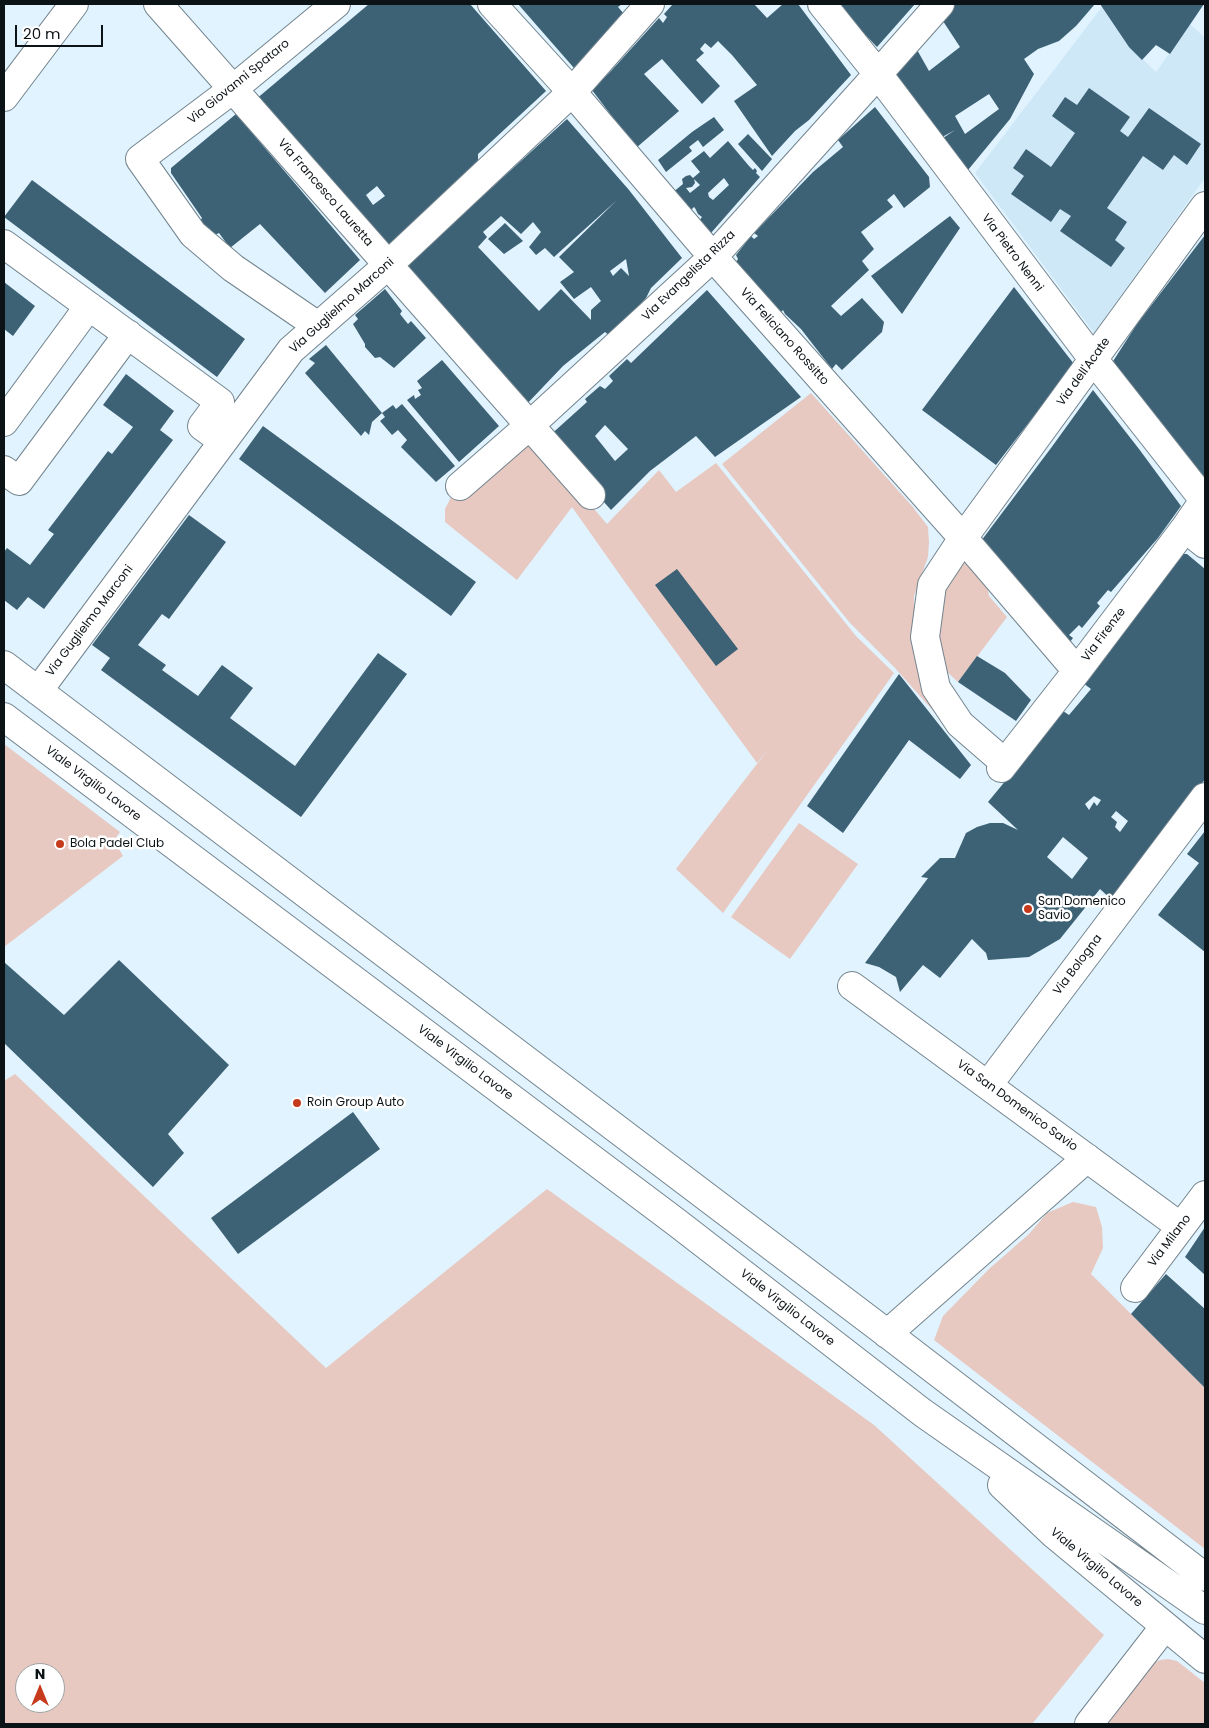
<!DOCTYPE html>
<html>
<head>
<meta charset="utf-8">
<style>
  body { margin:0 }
  #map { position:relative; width:1209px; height:1728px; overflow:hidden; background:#e0f3fe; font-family:Poppins,sans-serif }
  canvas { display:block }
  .frame { position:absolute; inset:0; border:5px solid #0c1317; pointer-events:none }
  .north { position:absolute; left:15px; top:1663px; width:50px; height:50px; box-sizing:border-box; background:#fff; border:1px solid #9ea1a2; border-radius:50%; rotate:0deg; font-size:14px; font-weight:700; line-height:20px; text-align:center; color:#0c1317 }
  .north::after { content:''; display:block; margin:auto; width:18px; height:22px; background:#c43a1a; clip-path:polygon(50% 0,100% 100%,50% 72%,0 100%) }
  .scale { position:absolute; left:15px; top:25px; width:88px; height:22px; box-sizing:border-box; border:2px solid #0c1317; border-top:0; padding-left:6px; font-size:15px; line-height:18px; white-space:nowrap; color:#0c1317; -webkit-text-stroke:4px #fff; paint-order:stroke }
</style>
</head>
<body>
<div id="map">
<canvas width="1209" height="1728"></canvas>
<div class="frame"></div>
<div class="north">N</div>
<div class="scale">20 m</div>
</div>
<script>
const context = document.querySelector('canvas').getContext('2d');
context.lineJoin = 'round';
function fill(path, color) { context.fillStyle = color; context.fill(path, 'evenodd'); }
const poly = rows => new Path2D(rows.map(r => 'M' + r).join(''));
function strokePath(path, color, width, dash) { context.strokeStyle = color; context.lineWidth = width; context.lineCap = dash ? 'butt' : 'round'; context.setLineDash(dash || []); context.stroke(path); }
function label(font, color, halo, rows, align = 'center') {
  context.font = font + ' Poppins,sans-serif'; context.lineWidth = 5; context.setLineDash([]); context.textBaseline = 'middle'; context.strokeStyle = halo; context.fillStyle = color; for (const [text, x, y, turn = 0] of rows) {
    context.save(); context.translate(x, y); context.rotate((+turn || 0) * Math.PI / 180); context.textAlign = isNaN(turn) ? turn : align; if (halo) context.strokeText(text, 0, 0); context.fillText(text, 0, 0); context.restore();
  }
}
fill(poly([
  [1102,7,1129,46,1156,72,1190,24,1205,38,1205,178,1094,333,975,173]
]), '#cee8f8');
fill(poly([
  [811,393,912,506,928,527,929,542,928,557,914,596,914,633,944,723,895,668,850,623,722,464],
  [528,432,607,524,659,470,676,492,716,463,856,636,894,673,723,913,676,869,770,747,757,763,627,585,572,507,517,580,445,522,445,509,452,495],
  [959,562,967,564,987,585,989,596,1007,617,958,682,944,669,938,655,938,624,947,571],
  [4,744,120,832,114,840,123,856,4,947],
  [799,823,858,864,790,959,731,917],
  [15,1074,326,1368,547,1189,874,1425,1104,1635,1032,1724,4,1724,4,1081],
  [25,1673,55,1673,55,1703,25,1703],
  [1073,1202,1096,1207,1102,1227,1103,1248,1091,1274,1205,1388,1205,1549,934,1340,943,1316,989,1269,1029,1234,1047,1213],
  [1168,1659,1177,1661,1205,1683,1205,1724,1108,1724,1153,1663,1160,1660]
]), '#e7c9c1');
fill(poly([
  [369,4,470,4,546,91,478,154,478,162,480,165,408,228,410,232,385,254,255,100],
  [377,186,385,196,373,205,366,195],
  [518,4,622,4,618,7,624,14,574,68],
  [673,4,754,4,767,18,783,4,798,4,851,75,809,120,795,131,772,156,734,101,757,85,732,55,718,41,711,48,705,43,700,49,704,53,696,60,720,86,702,104,662,59,644,74,679,111,636,148,592,90,611,71,659,18,663,23,667,17,664,14],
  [836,4,915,4,877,47],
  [952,4,1095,4,1076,26,1059,41,1038,49,1024,59,1034,74,1010,119,968,170,963,171,937,142,955,130,935,141,895,80,893,70,916,48,929,71,960,47,941,18],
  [989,94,999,109,965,134,955,116],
  [1100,4,1204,4,1170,54,1156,45,1142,60,1129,47],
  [1089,88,1130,117,1120,131,1128,137,1149,108,1201,144,1187,165,1174,155,1163,170,1143,156,1107,208,1127,222,1115,240,1125,248,1111,267,1060,231,1071,216,1060,209,1051,222,1011,194,1024,176,1013,168,1026,149,1051,167,1075,133,1052,116,1065,97,1077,105],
  [875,107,929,177,930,187,904,208,894,194,887,200,893,207,861,232,874,249,862,261,869,270,831,306,841,316,862,298,884,322,882,332,842,370,836,364,832,369,801,329,785,314,783,310,780,313,736,262,738,259,736,255,751,236,754,239,758,236,754,233,813,172,843,147,838,140],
  [236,114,360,260,325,293,260,224,230,248,219,233,210,237,199,223,202,218,171,173,171,168],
  [714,117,724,130,703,147,698,140,689,147,692,151,666,172,658,160,692,132],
  [567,119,629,190,682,258,651,288,646,298,611,337,605,332,563,366,524,407,404,264,454,222],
  [617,200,559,257,574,272,560,282,574,299,591,287,601,301,591,310,591,320,561,289,539,311,478,247,487,237,483,232,501,216,521,234,533,222,541,232,529,247,536,255,545,248,554,257],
  [626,259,629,276,621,268,613,276,610,271],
  [748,134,772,159,762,171,738,144],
  [728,141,749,166,753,170,755,168,757,171,756,173,760,177,711,233,699,221,702,217,698,214,695,208,694,207,689,212,672,193,683,184,682,179,686,176,690,175,693,178,700,172,691,161,704,151,710,158],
  [724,178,729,185,713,200,709,197,708,193],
  [694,179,700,185,690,193,686,188,692,187,695,183],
  [32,180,245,339,217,377,4,217],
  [950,216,960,228,902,314,871,276],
  [505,223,523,241,504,254,488,239],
  [1205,235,1205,474,1199,482,1108,369,1137,324],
  [4,282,35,306,13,336,4,329],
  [1014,287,1074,364,996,465,922,410],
  [385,289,402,311,400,314,408,324,411,321,426,338,394,368,380,357,375,358,365,347,365,344,353,324,358,319,355,315],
  [707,290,801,397,715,457,696,436,650,471,611,510,547,438,587,402,585,399,600,386,605,389,613,381,609,376,627,359,631,363],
  [605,425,628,449,615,461,595,436],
  [326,345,382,413,372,422,369,435,365,431,361,436,305,373,315,363,309,359],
  [442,360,499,426,459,462,407,400,414,395,415,399,421,395,418,390,422,388,417,381],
  [126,374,174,411,160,430,173,440,44,609,28,597,17,610,4,600,4,552,7,548,30,565,54,534,48,530,108,451,112,454,133,427,103,405],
  [1093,390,1139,449,1181,506,1158,538,1111,592,1108,590,1097,603,1100,606,1082,628,1079,625,1069,635,1073,638,1067,646,978,545,1051,448],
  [402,404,455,466,436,482,401,447,407,440,398,430,392,435,380,421,385,417,382,413,393,405,396,409],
  [263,426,476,582,451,616,239,459],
  [189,515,226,542,169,619,162,614,138,645,166,665,162,670,198,696,222,665,253,688,230,718,295,766,378,653,407,674,301,817,101,670,110,658,92,645],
  [1182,554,1187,554,1205,569,1205,779,1179,817,1113,901,1100,889,1060,939,1029,957,988,960,986,953,972,939,940,978,923,965,900,992,896,977,879,967,865,963,928,878,921,877,940,858,955,858,966,833,977,827,990,823,1003,823,1018,830,988,802,1063,711,1069,715,1091,689,1079,680,1131,615,1135,618],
  [1094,796,1101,800,1097,806,1094,802,1089,810,1085,804],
  [1116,811,1128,821,1120,832,1115,827,1117,822,1111,817],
  [1063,837,1088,858,1072,879,1047,857],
  [677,569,738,649,716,666,655,585],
  [977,656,1005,673,1031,700,1016,721,958,682],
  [899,674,971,765,960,779,909,740,843,833,807,806],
  [1205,831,1205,952,1158,915,1199,863,1187,854],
  [119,960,229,1065,168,1134,184,1153,153,1187,4,1043,4,962,64,1015],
  [353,1112,380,1149,238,1254,211,1218],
  [1205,1227,1205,1275,1185,1257],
  [1166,1274,1205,1309,1205,1388,1131,1314]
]), '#3d6175');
const minor = poly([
  [158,4,591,495],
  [492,4,572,92,713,257,963,538,1077,671],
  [822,4,878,74,1093,359,1204,500],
  [4,97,74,4],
  [4,244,220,402,202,426,223,441],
  [318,326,233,268,193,234,140,159,233,89,336,4],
  [4,422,89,306],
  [4,470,19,481,128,334],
  [460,486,529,426,713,257,878,74,940,4],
  [1185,528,1205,544],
  [4,665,893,1338,1205,1577],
  [38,691,291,350,388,265,572,92,650,4],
  [4,717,676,1222,923,1413,1205,1610],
  [1005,763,960,724,936,688,925,637,932,585,963,538,1205,206],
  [1001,768,1077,671,1185,528,1205,499],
  [852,986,1181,1227],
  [988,1085,1205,797],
  [1135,1288,1205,1195],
  [887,1334,1087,1158],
  [1002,1485,1055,1535,1205,1659],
  [1089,1724,1165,1626]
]);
strokePath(minor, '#73848e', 30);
strokePath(minor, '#fff', 28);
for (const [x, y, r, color] of [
  [60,844,5,"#c43a1a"],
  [1028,909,5,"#c43a1a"],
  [297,1103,5,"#c43a1a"]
]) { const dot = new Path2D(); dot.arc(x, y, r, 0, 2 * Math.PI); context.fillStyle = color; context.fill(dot); strokePath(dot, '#fff', 2); }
label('12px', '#0c1317', '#fff', [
  ["Via Giovanni Spataro",239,82,-39],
  ["Via Francesco Lauretta",325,193,49],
  ["Via Pietro Nenni",1012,253,53],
  ["Via Evangelista Rizza",689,276,-44],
  ["Via Guglielmo Marconi",342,306,-42],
  ["Via Feliciano Rossitto",784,337,48],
  ["Via dell'Acate",1084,372,-54],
  ["Via Guglielmo Marconi",90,621,-53],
  ["Via Firenze",1104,635,-53],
  ["Viale Virgilio Lavore",93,784,37],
  ["Via Bologna",1078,965,-53],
  ["Viale Virgilio Lavore",465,1063,37],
  ["Via San Domenico Savio",1017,1106,36],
  ["Via Milano",1170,1241,-53],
  ["Viale Virgilio Lavore",787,1308,38],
  ["Viale Virgilio Lavore",1096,1568,40]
]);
label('12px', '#0c1317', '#fff', [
  ["Bola Padel Club",70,844],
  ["San Domenico",1038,902],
  ["Savio",1038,916],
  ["Roin Group Auto",307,1103]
], 'left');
</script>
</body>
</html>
